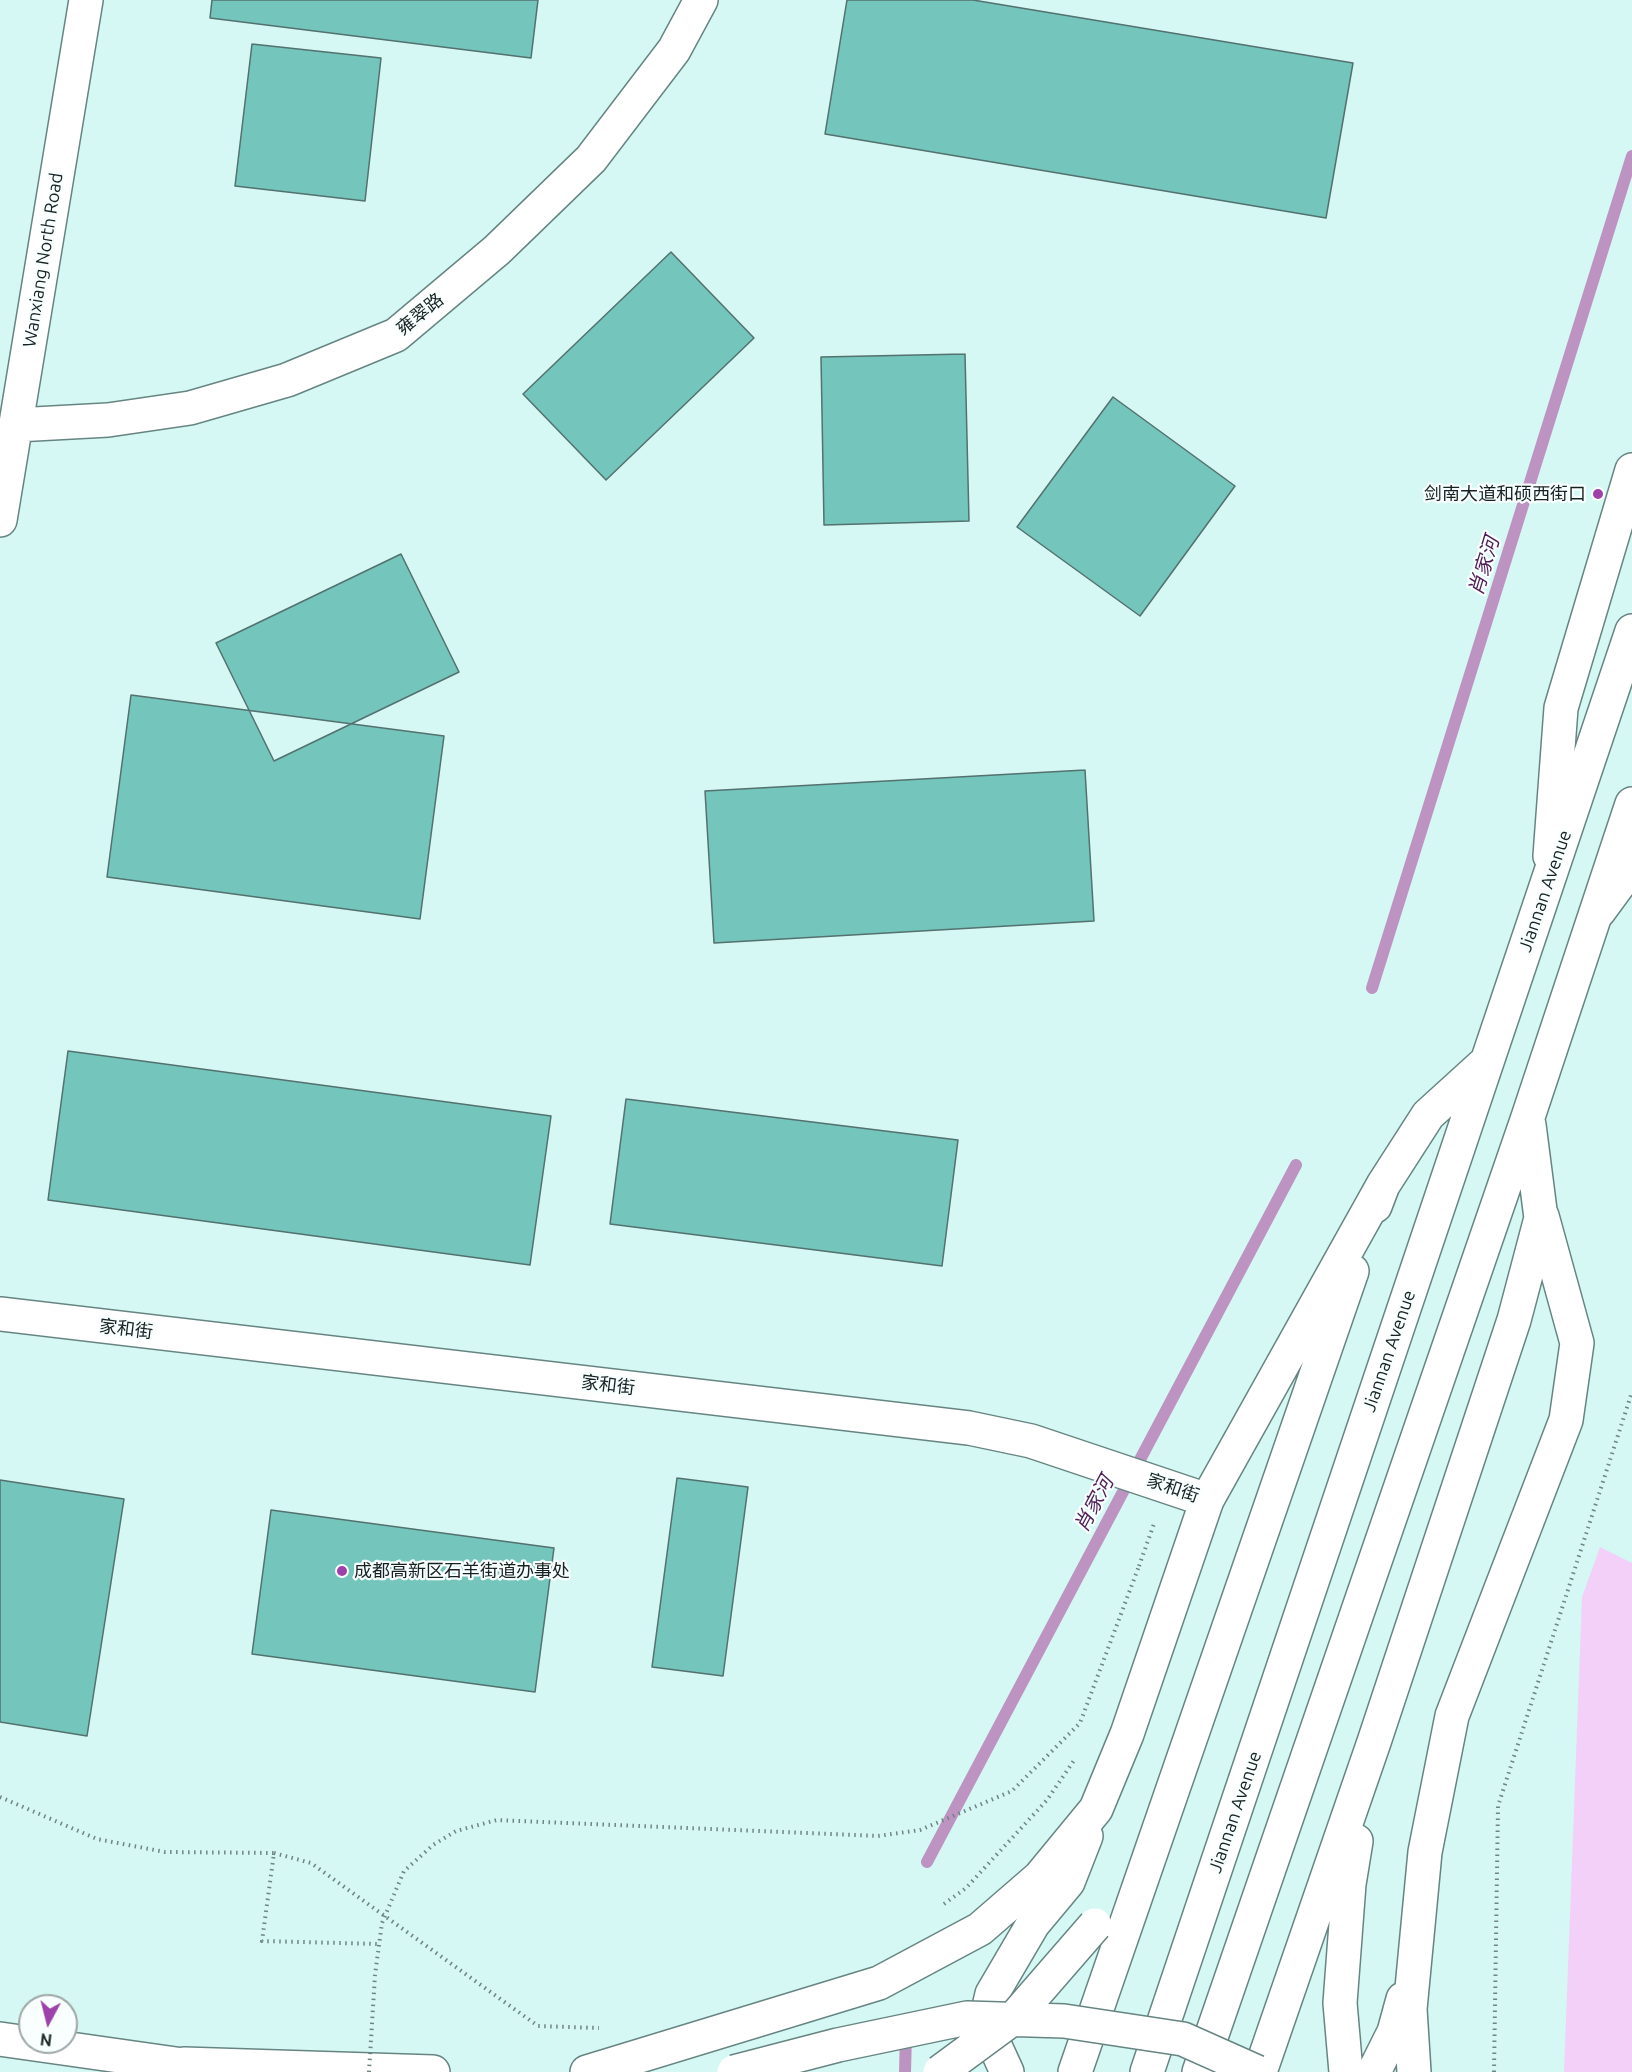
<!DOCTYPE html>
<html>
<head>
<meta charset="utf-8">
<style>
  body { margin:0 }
  #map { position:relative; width:1632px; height:2072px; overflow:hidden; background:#d6f8f4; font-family:Ubuntu,sans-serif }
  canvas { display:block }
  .north { position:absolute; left:18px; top:1994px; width:60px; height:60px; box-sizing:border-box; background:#f8fffe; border:2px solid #9ea7a6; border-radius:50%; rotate:187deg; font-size:16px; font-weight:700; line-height:24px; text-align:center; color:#162221 }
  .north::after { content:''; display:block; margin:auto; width:21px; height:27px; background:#9f41aa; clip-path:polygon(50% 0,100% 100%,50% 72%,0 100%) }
</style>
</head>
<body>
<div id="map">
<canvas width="1632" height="2072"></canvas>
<div class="north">N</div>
</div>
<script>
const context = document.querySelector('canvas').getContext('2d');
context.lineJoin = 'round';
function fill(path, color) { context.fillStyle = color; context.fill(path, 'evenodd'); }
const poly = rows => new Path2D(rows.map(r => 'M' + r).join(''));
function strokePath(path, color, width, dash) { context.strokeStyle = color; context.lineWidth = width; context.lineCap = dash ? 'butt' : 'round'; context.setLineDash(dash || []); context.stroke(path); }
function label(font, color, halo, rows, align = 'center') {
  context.font = font + ' Ubuntu,"Noto Sans SC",sans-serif'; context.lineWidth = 4.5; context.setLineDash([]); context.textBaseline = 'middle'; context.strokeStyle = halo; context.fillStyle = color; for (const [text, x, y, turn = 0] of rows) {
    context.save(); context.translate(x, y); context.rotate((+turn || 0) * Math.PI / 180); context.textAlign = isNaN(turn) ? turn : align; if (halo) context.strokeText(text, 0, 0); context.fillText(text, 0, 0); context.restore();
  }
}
fill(poly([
  [1600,1547,1632,1563,1632,2072,1564,2072,1582,1597]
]), '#f3d0f7');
strokePath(poly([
  [1372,988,1632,156],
  [927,1862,1296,1165],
  [905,2072,906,2035]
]), '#bc93c1', 12);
const building = poly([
  [212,0,538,0,531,58,210,18,212,0],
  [847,0,973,0,1353,63,1326,218,825,134,847,0],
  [252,44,381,58,365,201,235,186,252,44],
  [671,252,754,338,606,480,523,394,671,252],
  [965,354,969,521,824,525,821,357,965,354],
  [1113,397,1235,486,1140,616,1017,527,1113,397],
  [401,554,459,672,274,761,216,643,401,554],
  [131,695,444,736,420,919,107,877,131,695],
  [1085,770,1094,921,714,943,705,791,1085,770],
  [68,1051,551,1116,530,1265,48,1200,68,1051],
  [626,1099,958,1140,942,1266,610,1224,626,1099],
  [677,1478,748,1487,723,1676,652,1667,677,1478],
  [0,1480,124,1499,87,1736,0,1722,0,1480],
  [271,1510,554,1548,535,1692,252,1654,271,1510]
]);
fill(building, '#74c5bc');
strokePath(building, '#53716e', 1.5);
const minor = poly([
  [16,425,108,420,190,408,287,380,396,335,497,250,591,159,674,50,701,0],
  [0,520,86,0],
  [0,1314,969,1428,1031,1441,1207,1500]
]);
const major = poly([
  [1550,856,1561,708,1632,470],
  [1599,911,1632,866],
  [0,2039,204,2068],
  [184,2064,433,2072]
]);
const highway = poly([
  [1375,1206,1383,1185,1428,1115,1483,1065],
  [587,2072,879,1983,980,1929,1040,1877,1096,1809,1127,1734,1207,1500,1383,1185],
  [1007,2072,985,2024,992,1994,1033,1924,1068,1882,1086,1836],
  [1075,2072,1352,1271],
  [1147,2072,1632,631],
  [1199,2072,1528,1117,1632,804],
  [1260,2072,1374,1742,1514,1320,1541,1218,1529,1125],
  [1346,2072,1340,2003,1349,1884,1356,1841],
  [1374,2072,1394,2032,1403,1999],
  [1414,2072,1410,2009,1425,1852,1452,1716,1566,1420,1577,1343,1542,1216]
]);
strokePath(minor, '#668582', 36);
strokePath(major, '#668582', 36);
strokePath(highway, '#668582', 36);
strokePath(poly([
  [1139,1566,1155,1521],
  [0,1797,97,1839,165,1852,274,1853,262,1941,379,1944],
  [274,1853,311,1863,538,2026,599,2028],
  [944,1904,966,1888,1047,1800,1075,1759],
  [1494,2072,1498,1806,1632,1392]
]), '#6f8582', 4, [1.5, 4.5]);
strokePath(minor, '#fff', 33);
strokePath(major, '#fff', 33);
strokePath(highway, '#fff', 33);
const highwayBridge = poly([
  [734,2072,838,2045,967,2018,1064,2021,1183,2039,1257,2072],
  [940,2072,1016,2016,1095,1925]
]);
strokePath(highwayBridge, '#668582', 36, []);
strokePath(poly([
  [369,2072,375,1975,382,1923,404,1871,433,1845,456,1831,497,1820,878,1836,920,1830,1012,1791,1080,1723,1139,1566]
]), '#6f8582', 4, [1.5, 4.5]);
strokePath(highwayBridge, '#fff', 33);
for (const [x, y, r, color] of [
  [1598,494,6,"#9f41aa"],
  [342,1571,6,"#9f41aa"]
]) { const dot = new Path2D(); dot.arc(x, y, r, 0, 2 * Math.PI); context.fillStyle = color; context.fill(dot); strokePath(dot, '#f8fffe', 2); }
label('18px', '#162221', '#f8fffe', [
  ["Wanxiang North Road",43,260,-81],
  ["雍翠路",420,314,-39],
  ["Jiannan Avenue",1545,891,-71],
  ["家和街",126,1329,7],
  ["Jiannan Avenue",1389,1351,-71],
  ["家和街",608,1385,7],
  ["家和街",1173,1488,19],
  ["Jiannan Avenue",1235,1812,-71]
]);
label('18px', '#162221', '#f8fffe', [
  ["剑南大道和硕西街口",1586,494],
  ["成都高新区石羊街道办事处",354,1571,"left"]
], 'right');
label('italic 20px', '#501d57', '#f8fffe', [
  ["肖家河",1484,566,-73],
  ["肖家河",1094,1504,-62]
]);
</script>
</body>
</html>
